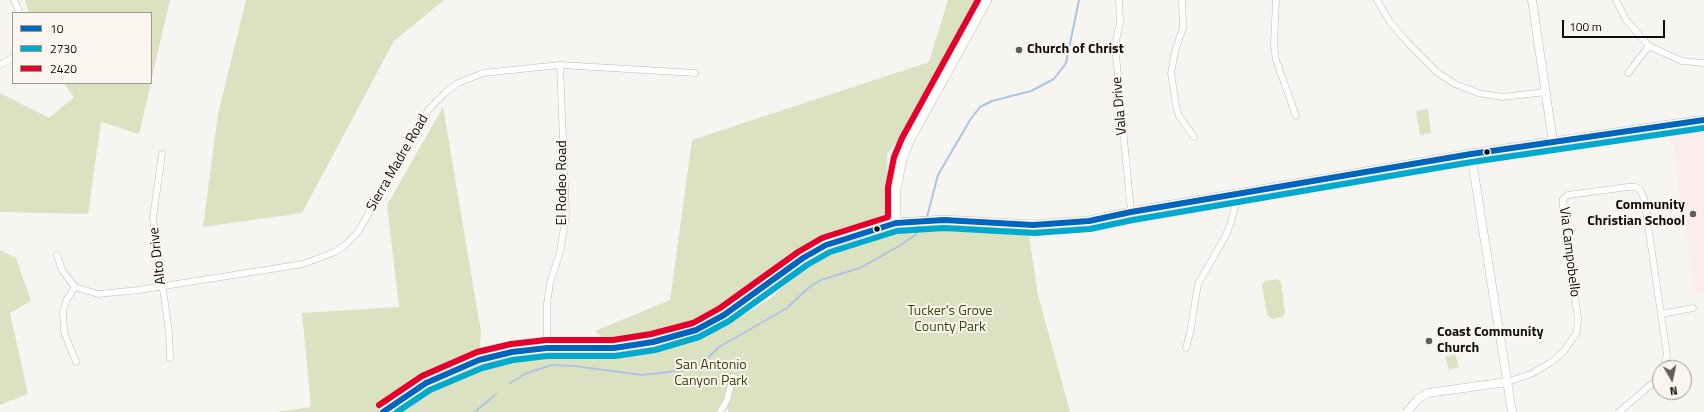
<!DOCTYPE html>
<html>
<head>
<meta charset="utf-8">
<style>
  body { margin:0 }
  #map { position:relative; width:1704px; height:412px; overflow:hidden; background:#f7f5f2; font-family:"Titillium Web",sans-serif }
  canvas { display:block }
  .legend { position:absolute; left:12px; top:12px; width:140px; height:72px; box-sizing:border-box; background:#faf5ef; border:1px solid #9c9894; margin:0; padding:5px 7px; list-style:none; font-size:12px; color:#0e0d0b }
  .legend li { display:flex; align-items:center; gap:8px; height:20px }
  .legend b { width:20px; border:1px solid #9c9894 }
  .north { position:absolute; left:1652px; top:360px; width:40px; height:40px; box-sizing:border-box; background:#faf5ef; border:1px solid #9c9894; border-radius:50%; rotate:171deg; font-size:11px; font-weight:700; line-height:16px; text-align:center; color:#0e0d0b }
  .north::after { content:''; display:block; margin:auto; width:14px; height:18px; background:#605e5c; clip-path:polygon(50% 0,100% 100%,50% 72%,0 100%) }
  .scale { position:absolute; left:1562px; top:20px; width:103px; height:18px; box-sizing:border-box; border:2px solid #0e0d0b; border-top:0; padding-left:5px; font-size:12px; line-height:14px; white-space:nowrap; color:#0e0d0b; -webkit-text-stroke:3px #faf5ef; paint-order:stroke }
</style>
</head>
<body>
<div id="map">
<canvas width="1704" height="412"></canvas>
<ul class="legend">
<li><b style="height:5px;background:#0065bd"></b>10</li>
<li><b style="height:5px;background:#00a9ce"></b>2730</li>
<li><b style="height:5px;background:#e4002b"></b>2420</li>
</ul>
<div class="north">N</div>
<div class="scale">100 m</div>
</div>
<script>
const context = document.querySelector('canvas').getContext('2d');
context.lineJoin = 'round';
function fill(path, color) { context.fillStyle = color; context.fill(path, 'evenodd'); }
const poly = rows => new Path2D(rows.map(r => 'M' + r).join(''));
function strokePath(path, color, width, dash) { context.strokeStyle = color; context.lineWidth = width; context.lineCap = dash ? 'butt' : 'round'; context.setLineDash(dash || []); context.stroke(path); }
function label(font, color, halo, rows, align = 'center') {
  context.font = font + ' "Titillium Web",sans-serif'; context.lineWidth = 4; context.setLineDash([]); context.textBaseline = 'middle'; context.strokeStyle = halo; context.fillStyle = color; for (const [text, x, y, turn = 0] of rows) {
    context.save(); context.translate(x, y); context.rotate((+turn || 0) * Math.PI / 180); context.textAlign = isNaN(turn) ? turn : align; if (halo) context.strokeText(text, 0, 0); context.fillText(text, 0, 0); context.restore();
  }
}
fill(poly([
  [1704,129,1704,294,1695,295,1671,134]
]), '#fbeced');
fill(poly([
  [25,0,170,0,151,81,151,13,29,13],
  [246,0,444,0,394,41,302,213,203,227,218,114],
  [948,0,975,0,928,106,887,154,889,210,878,220,783,258,719,318,614,348,595,331,670,300,692,140,929,62],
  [64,83,151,83,139,134,101,122,88,214,0,212,0,93,49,118,74,97],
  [443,107,481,332,479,357,510,350,528,356,600,356,633,354,661,350,696,339,730,323,771,298,797,274,825,255,853,243,864,246,865,242,907,230,922,224,930,224,1028,229,1038,295,1070,412,728,412,728,409,719,412,274,412,311,407,302,313,399,307,387,205],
  [1428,109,1431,133,1420,135,1416,111],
  [0,250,16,258,31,301,10,313,28,394,0,405],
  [1277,279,1281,282,1285,313,1283,317,1272,319,1267,315,1262,285,1265,281],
  [1455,354,1459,367,1449,370,1445,357]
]), '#dbe2c2');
strokePath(poly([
  [927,217,938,175,970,120,980,107,992,101,1031,91,1054,79,1066,63,1079,0],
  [510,383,527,373,552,365,574,366,642,375,685,370,697,365,709,357,719,347,787,308,807,289,821,280,860,268,899,246,915,235,922,224],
  [475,412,496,394]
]), '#adc4e3', 2);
const minor = poly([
  [14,0,20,13],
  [1119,0,1120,23,1115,45,1131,212],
  [1182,0,1183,28,1175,51,1171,73,1176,105,1179,116,1194,137],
  [1276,0,1274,45,1276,60,1296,116],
  [1377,0,1390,22,1407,42,1438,73,1455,84,1478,93,1502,97,1546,92],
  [1616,0,1626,20,1649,46,1682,61,1704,63],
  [0,65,13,58],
  [1628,73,1649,46],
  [162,154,153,218,169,332,170,358],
  [57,255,62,270,75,287,98,294,139,290,303,264,335,252,345,245,358,232,429,109,445,93,458,83,483,73,560,65,695,73],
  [75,287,67,299,63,311,64,332,76,362],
  [1661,314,1693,308],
  [547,348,547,304,550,283,560,252,566,215,560,65],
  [1186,348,1190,333,1198,284,1225,237,1230,225,1239,193],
  [1507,382,1531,374,1553,361,1564,351,1577,332,1578,319,1563,209,1563,199,1568,195,1628,187,1636,187,1640,190,1644,198,1667,355,1663,368],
  [720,412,727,400,733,377],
  [1619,412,1660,377]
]);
const tertiary = poly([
  [1532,0,1553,142],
  [1471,154,1512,412],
  [1407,412,1418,399,1428,393,1507,382]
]);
const secondary = poly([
  [896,223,896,189,902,159,909,141,987,0],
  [383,412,426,383,479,360,512,352,547,348,614,348,653,342,696,330,724,315,803,258,826,245,838,240,896,223,944,220,1033,225,1089,221,1131,212,1471,154,1704,120]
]);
strokePath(minor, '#bebcba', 7);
strokePath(tertiary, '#bebcba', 9);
strokePath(secondary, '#bebcba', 10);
strokePath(minor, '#fefefd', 6);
strokePath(tertiary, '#fefefd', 8);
strokePath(secondary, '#fefefd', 9);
strokePath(poly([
  [383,412,426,383,479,360,512,352,547,348,614,348,653,342,696,330,724,315,803,258,826,245,896,223,944,220,1033,225,1089,221,1131,212,1471,154,1704,120]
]), '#0065bd', 6);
strokePath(poly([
  [397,412,430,390,482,368,513,360,547,356,615,356,655,350,699,337,729,321,807,265,830,252,897,231,944,228,1034,233,1090,229,1133,220,1472,162,1704,128]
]), '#00a9ce', 6);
strokePath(poly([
  [379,405,422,376,477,352,511,344,546,340,613,340,651,334,693,323,720,308,798,252,822,238,888,217,888,187,894,157,902,138,978,0]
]), '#e4002b', 6);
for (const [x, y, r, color] of [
  [1019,50,4,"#605e5c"],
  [1487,152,3.5,"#0e0d0b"],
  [1693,214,4,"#605e5c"],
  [877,229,3.5,"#0e0d0b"],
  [1429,341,4,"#605e5c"]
]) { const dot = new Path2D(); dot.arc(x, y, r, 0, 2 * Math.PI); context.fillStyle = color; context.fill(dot); strokePath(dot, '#faf5ef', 1.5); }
label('bold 14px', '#0e0d0b', '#faf5ef', [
  ["Church of Christ",1027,50],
  ["Community",1685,206,"right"],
  ["Christian School",1685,222,"right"],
  ["Coast Community",1437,333],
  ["Church",1437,349]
], 'left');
label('14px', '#0e0d0b', '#faf5ef', [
  ["Vala Drive",1120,106,-95],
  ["Sierra Madre Road",398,163,-60],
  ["El Rodeo Road",563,183,-90],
  ["Via Campobello",1569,252,83],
  ["Alto Drive",158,256,-97]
]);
label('14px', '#3b4503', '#faf5ef', [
  ["Tucker's Grove",950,312],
  ["County Park",950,328],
  ["San Antonio",711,366],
  ["Canyon Park",711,382]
]);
</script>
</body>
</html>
